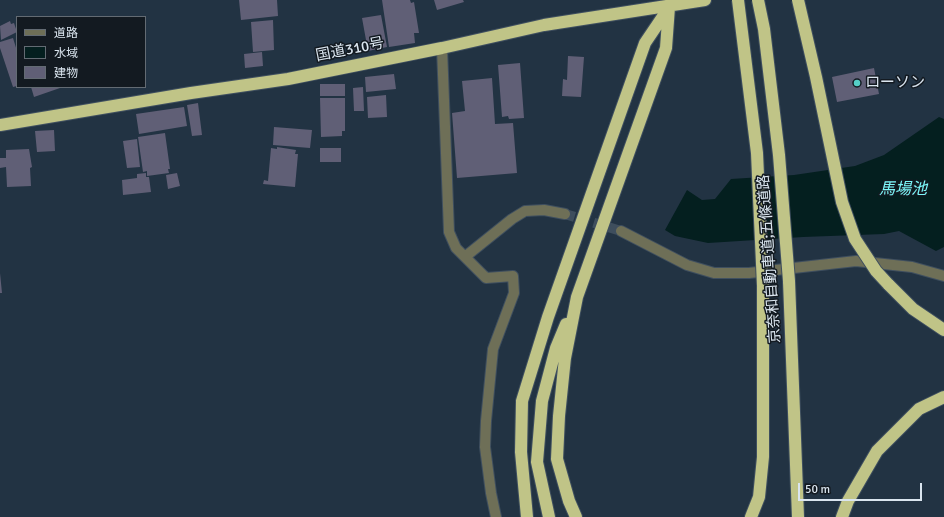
<!DOCTYPE html>
<html>
<head>
<meta charset="utf-8">
<style>
  body { margin:0 }
  #map { position:relative; width:944px; height:517px; overflow:hidden; background:#223343; font-family:Signika,"Noto Sans JP",sans-serif }
  canvas { display:block }
  .legend { position:absolute; left:16px; top:16px; width:130px; height:72px; box-sizing:border-box; background:#131a21; border:1px solid #636b73; margin:0; padding:5px 7px; list-style:none; font-size:12px; color:#dae5ef }
  .legend li { display:flex; align-items:center; gap:8px; height:20px }
  .legend b { width:20px; border:1px solid #636b73 }
  .scale { position:absolute; left:798px; top:483px; width:124px; height:18px; box-sizing:border-box; border:2px solid #dae5ef; border-top:0; padding-left:5px; font-size:12px; line-height:14px; white-space:nowrap; color:#dae5ef; -webkit-text-stroke:3px #131a21; paint-order:stroke }
</style>
</head>
<body>
<div id="map">
<canvas width="944" height="517"></canvas>
<ul class="legend">
<li><b style="height:5px;background:#6e6f57"></b>道路</li>
<li><b style="height:11px;background:#041f1f"></b>水域</li>
<li><b style="height:11px;background:#605f76"></b>建物</li>
</ul>
<div class="scale">50 m</div>
</div>
<script>
const context = document.querySelector('canvas').getContext('2d');
context.lineJoin = 'round';
function fill(path, color) { context.fillStyle = color; context.fill(path, 'evenodd'); }
const poly = rows => new Path2D(rows.map(r => 'M' + r).join(''));
function strokePath(path, color, width, dash) { context.strokeStyle = color; context.lineWidth = width; context.lineCap = dash ? 'butt' : 'round'; context.setLineDash(dash || []); context.stroke(path); }
function label(font, color, halo, rows, align = 'center') {
  context.font = font + ' Signika,"Noto Sans JP",sans-serif'; context.lineWidth = 3; context.setLineDash([]); context.textBaseline = 'middle'; context.strokeStyle = halo; context.fillStyle = color; for (const [text, x, y, turn = 0] of rows) {
    context.save(); context.translate(x, y); context.rotate((+turn || 0) * Math.PI / 180); context.textAlign = isNaN(turn) ? turn : align; if (halo) context.strokeText(text, 0, 0); context.fillText(text, 0, 0); context.restore();
  }
}
fill(poly([
  [939,117,944,119,944,247,936,251,899,231,884,234,803,237,708,243,675,236,665,230,687,190,702,200,715,199,731,179,794,175,855,166,884,155]
]), '#041f1f');
fill(poly([
  [239,0,277,0,278,16,241,20],
  [382,0,410,0,411,3,414,2,419,33,414,33,415,43,389,47],
  [434,0,463,0,464,2,437,10],
  [381,15,387,47,368,51,362,18],
  [273,20,274,50,253,52,251,22],
  [10,21,11,24,14,23,17,32,1,40,0,26],
  [13,38,17,51,17,86,13,87,0,48,0,42],
  [262,52,263,66,245,68,244,54],
  [568,56,584,57,581,97,562,96,563,79,567,80],
  [520,63,524,118,509,119,508,116,502,117,498,65],
  [874,68,879,94,837,102,832,77],
  [394,74,396,89,366,92,365,77],
  [492,78,495,124,513,123,517,173,457,178,452,113,465,111,462,81],
  [320,84,345,84,345,96,320,96],
  [31,87,60,87,60,88,34,97],
  [363,87,364,111,354,111,353,88],
  [386,95,387,117,368,118,367,97],
  [320,98,345,98,345,131,342,131,342,136,321,137],
  [198,103,202,135,192,136,187,105],
  [184,107,187,126,139,134,136,114],
  [274,127,312,130,310,148,273,145],
  [54,130,55,151,37,152,35,131],
  [165,133,170,169,168,169,169,173,147,176,147,171,143,172,138,137],
  [137,139,140,167,127,168,123,141],
  [277,147,296,150,295,154,298,154,295,187,263,184,264,180,268,181,271,148,277,149],
  [320,148,341,148,341,162,320,162],
  [29,149,32,167,30,168,31,186,7,187,6,167,0,168,0,158,6,158,6,150],
  [146,173,146,177,149,177,151,192,123,195,122,180,137,178,137,174],
  [177,173,180,186,168,189,166,175],
  [0,273,2,293,0,293]
]), '#605f76');
strokePath(poly([
  [565,214,621,231]
]), '#3e4e5d', 10, [10, 5]);
const minor = poly([
  [442,48,449,232,456,248,486,278,513,276,514,293,493,349,486,421,485,447,491,493,496,517],
  [621,231,687,265,714,273,749,273,856,261,912,267,944,276],
  [466,256,512,219,525,211,544,210,565,214]
]);
const highway = poly([
  [0,125,191,93,288,79,442,48,544,25,705,0],
  [789,281,798,517],
  [888,284,913,309,944,330],
  [527,517,521,452,522,401,548,317,645,43,670,6],
  [549,517,537,462,542,401,556,348,566,324],
  [576,517,569,501,557,459,559,416,565,358,577,297,666,48,669,7],
  [751,517,759,497,763,457,763,286],
  [842,517,848,501,877,451,919,409,944,397]
]);
strokePath(minor, '#3f4f5f', 12);
strokePath(highway, '#3f4f5f', 14);
strokePath(minor, '#6e6f57', 10);
strokePath(highway, '#c0c487', 12);
const highwayBridge = poly([
  [738,0,757,153,763,286],
  [758,0,764,29,779,155,789,281],
  [798,0,816,77,842,202,855,239,876,271,888,284]
]);
strokePath(highwayBridge, '#3f4f5f', 14, []);
strokePath(highwayBridge, '#c0c487', 12);
for (const [x, y, r, color] of [
  [857,83,4,"#55cec6"]
]) { const dot = new Path2D(); dot.arc(x, y, r, 0, 2 * Math.PI); context.fillStyle = color; context.fill(dot); strokePath(dot, '#131a21', 1.5); }
label('15px', '#dae5ef', '#131a21', [
  ["国道310号",350,50,-11],
  ["京奈和自動車道;五條道路",770,259,-94]
]);
label('15px', '#dae5ef', '#131a21', [
  ["ローソン",865,83]
], 'left');
label('italic 16px', '#7cf7f9', '#131a21', [
  ["馬場池",903,190]
]);
</script>
</body>
</html>
